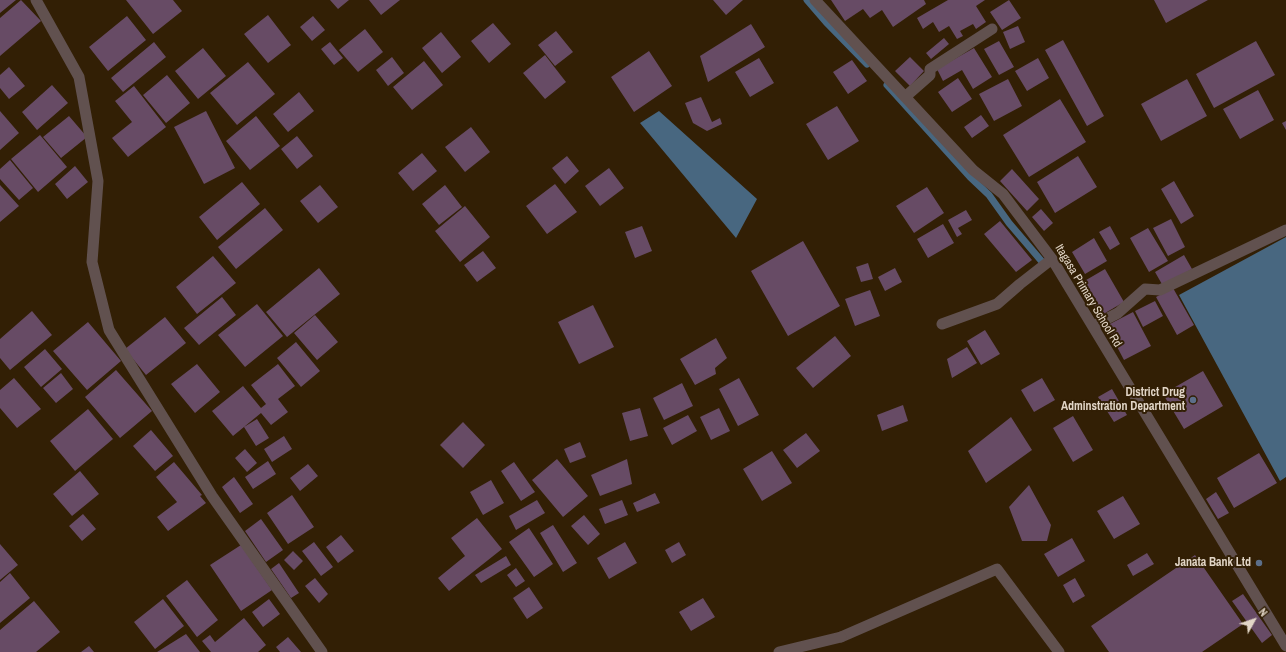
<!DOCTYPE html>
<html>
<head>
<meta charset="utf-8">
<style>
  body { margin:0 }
  #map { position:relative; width:1286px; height:652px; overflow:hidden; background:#321f05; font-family:"Archivo Narrow",sans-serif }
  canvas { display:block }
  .north { position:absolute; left:1234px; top:600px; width:40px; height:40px; -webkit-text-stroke:3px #321f05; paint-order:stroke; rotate:50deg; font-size:11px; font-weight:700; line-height:16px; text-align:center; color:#e2d6c7 }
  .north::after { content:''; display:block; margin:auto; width:14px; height:18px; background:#e2d6c7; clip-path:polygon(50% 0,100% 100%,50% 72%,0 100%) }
</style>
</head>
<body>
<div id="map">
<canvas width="1286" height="652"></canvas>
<div class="north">N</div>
</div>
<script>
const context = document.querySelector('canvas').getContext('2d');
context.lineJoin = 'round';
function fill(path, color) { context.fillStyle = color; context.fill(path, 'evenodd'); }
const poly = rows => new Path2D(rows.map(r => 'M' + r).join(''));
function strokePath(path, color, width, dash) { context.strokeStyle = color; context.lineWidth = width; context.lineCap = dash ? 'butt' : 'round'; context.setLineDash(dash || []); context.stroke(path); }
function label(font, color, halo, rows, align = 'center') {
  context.font = font + ' "Archivo Narrow",sans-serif'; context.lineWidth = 4; context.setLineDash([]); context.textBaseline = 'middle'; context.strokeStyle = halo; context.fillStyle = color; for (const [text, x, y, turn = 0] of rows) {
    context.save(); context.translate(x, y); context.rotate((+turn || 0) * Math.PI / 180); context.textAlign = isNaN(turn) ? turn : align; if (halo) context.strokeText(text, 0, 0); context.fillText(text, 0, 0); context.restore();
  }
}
fill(poly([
  [659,111,757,199,736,238,640,123],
  [1286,237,1286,477,1280,481,1179,295]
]), '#486780');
strokePath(poly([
  [807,0,826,22,867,64],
  [887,85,970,177,989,195,1009,223,1044,264]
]), '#486780', 7);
fill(poly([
  [0,0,16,0,0,13],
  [21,0,41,21,0,56,0,18],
  [126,0,173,0,182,11,153,34],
  [330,0,349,0,338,9],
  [369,0,400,0,381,15],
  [713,0,743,0,726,15],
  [831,0,924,0,926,4,893,27,882,10,870,18,863,9,845,21],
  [948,0,985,0,976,6,986,22,976,29,973,24,960,31,963,36,957,39,949,26,939,32,933,22,923,29,917,18],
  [1009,0,1021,18,1002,30,990,12],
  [1154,0,1208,0,1166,23],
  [268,15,291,45,268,63,244,34],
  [127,16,146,40,108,71,89,47],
  [313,16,325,30,312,41,300,27],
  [493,23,511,44,489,63,471,41],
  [751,24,765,47,708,82,700,56],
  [1018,26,1025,42,1010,49,1003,32],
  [365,29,383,52,358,72,339,50],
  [556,31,573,52,555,66,538,45],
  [441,32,461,57,442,73,422,48],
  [944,38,949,44,931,59,926,53],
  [1063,40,1104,116,1087,126,1045,50],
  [999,41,1014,67,999,75,984,49],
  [1256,41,1275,75,1214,108,1196,74],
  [154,42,166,57,123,92,111,78],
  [330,42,343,58,334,65,321,49],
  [203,48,226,76,198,99,175,71],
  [974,48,992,77,973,89,962,70,943,81,937,69],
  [649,51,672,86,634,112,611,77],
  [545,55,566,82,545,99,523,73],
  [392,57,404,73,388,86,376,70],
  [910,57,924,71,910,86,895,71],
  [759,58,774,83,750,97,735,72],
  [1038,58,1049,78,1027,91,1015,71],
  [852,60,867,81,848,94,833,72],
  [424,61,443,85,412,110,393,87],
  [248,62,275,94,237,125,210,93],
  [9,67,25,86,9,99,0,88,0,75],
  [167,75,190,103,166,123,143,95],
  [958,78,972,99,952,112,938,92],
  [1008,79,1022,106,994,121,979,94],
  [1187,79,1207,116,1161,141,1141,104],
  [52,85,68,103,37,130,22,112],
  [134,86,166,127,128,157,112,138,132,122,115,101],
  [1258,90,1274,120,1240,139,1223,109],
  [299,92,314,111,288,132,273,114],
  [701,97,712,122,720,118,722,124,707,131,693,123,685,103],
  [1060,99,1086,142,1029,177,1003,135],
  [837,106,859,141,828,160,806,124],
  [0,111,19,133,0,150],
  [206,111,235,168,204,184,174,127],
  [981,115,989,126,972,138,964,127],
  [69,116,87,137,61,158,43,137],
  [256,116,280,146,250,170,226,141],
  [1286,121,1286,130,1282,123],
  [471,127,490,152,465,172,445,147],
  [40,135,67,167,38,192,11,159],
  [297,136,313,156,297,169,281,149],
  [422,153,437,171,413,191,398,173],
  [567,156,579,171,565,184,552,168],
  [1078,156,1097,187,1055,213,1037,182],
  [10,160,33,188,19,200,0,179,0,169],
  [75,166,88,182,67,199,55,184],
  [609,168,624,188,600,206,585,186],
  [1012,169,1039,199,1027,211,1000,181],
  [1174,181,1194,216,1181,224,1161,189],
  [242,182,260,204,217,240,199,217],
  [555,184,577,212,547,234,526,206],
  [0,185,19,206,0,222],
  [320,185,338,207,318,223,300,201],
  [445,185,462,207,439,225,422,204],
  [927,187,944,213,914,233,896,206],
  [465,206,490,237,460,262,435,231],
  [265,208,283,230,236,269,218,247],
  [1041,209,1053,223,1044,231,1032,217],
  [966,210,972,220,958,228,962,234,957,237,948,220],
  [1171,219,1185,247,1168,256,1153,228],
  [1000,221,1032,260,1016,272,984,234],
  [943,224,954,243,928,258,917,239],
  [642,226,652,251,635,258,625,232],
  [1110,226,1120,244,1110,250,1099,232],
  [1148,228,1168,261,1149,272,1130,238],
  [1094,238,1107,261,1085,274,1072,252],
  [803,241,840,306,788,336,751,271],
  [483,251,496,268,477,282,464,265],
  [1184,255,1192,269,1163,286,1155,272],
  [213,256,236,283,197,314,176,287],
  [868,263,873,279,861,282,856,267],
  [319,268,340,294,287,337,266,312],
  [895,268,902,282,885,291,878,277],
  [1105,269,1124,302,1100,316,1081,283],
  [1173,288,1194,325,1177,335,1156,297],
  [870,290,880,316,855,326,845,299],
  [222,297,236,315,199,345,184,328],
  [1155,301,1163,316,1143,327,1135,311],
  [257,304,283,336,245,367,218,335],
  [593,305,614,347,579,364,558,322],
  [32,311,52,335,10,370,0,358,0,339],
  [1133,312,1151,346,1124,360,1106,326],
  [315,315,338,342,317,360,294,333],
  [165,317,186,343,146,375,125,349],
  [88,322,121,361,87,390,53,351],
  [985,330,1000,354,981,365,967,341],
  [835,336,851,356,813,388,796,368],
  [716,338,727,358,715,368,716,374,695,385,680,359],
  [296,342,320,371,301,387,277,358],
  [967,347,977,363,952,378,947,359],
  [45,349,62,369,41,387,24,367],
  [197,364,220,392,195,413,171,384],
  [278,364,295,386,278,399,288,412,271,425,261,413,233,436,212,411,243,386,261,408,266,404,251,385],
  [116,370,152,411,120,438,85,397],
  [1203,371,1223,406,1184,429,1163,394],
  [61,373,73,389,56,403,43,388],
  [14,378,41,409,17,428,0,408,0,390],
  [739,378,759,415,738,426,719,389],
  [1042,378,1055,400,1034,412,1021,390],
  [682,383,693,406,664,420,653,398],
  [1112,389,1127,415,1114,422,1098,397],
  [903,405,908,421,882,431,877,415],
  [640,408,648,436,630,441,622,413],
  [719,408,730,431,711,440,700,417],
  [88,409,113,439,75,471,50,441],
  [688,415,697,431,672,445,663,428],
  [1073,416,1093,450,1073,462,1053,428],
  [1011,417,1032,450,986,483,968,451],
  [257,419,269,438,256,446,244,427],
  [463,422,485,445,463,468,440,445],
  [151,430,173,456,155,471,133,446],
  [806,433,820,451,797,468,783,450],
  [284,436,292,449,272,462,264,449],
  [580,442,586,457,570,463,564,449],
  [245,449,257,463,247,472,235,458],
  [772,451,792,483,762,501,743,469],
  [1259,453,1277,483,1234,508,1217,478],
  [557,459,588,496,563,517,532,480],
  [627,459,632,484,600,496,591,475],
  [268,461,276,474,253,489,245,477],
  [174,462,202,495,200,496,206,503,168,531,157,517,177,502,156,477],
  [514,462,535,492,521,501,501,471],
  [308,464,318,476,300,491,290,478],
  [80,471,99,494,72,516,53,494],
  [234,477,253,504,240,513,222,487],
  [491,480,504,503,483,515,470,492],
  [1029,485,1051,525,1047,541,1022,541,1009,507],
  [1216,492,1229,513,1218,519,1206,499],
  [655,493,660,503,637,512,633,503],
  [292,495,314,527,288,544,267,513],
  [1123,496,1140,524,1114,539,1097,511],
  [537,500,545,513,516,530,509,516],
  [622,500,628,515,605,524,599,509],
  [83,514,96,529,82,541,69,526],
  [584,515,600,534,588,545,571,526],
  [477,518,502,549,449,591,438,578,465,556,451,538],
  [261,519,283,550,266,562,245,531],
  [553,525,577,563,563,572,540,533],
  [529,528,553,564,534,577,509,542],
  [341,535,354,551,338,563,326,547],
  [1072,538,1085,561,1058,577,1044,554],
  [314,542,333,567,321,576,302,551],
  [625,542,637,563,609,579,597,558],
  [679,542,686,555,672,563,665,550],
  [0,544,18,565,0,580],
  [241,545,272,590,241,611,210,565],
  [293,551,303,561,294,570,284,560],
  [1147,553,1154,564,1133,576,1127,565],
  [1195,555,1243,624,1202,652,1109,652,1091,626],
  [506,556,511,565,481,583,475,575],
  [279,563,299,593,291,598,271,569],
  [516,568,525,581,516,587,507,575],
  [10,573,30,598,0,623,0,582],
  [315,578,328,594,319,603,305,586],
  [1075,578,1085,596,1073,603,1063,585],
  [187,580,218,620,197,637,166,596],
  [529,587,543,608,527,619,513,598],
  [1243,594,1272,635,1262,643,1232,601],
  [703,598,715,617,691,631,679,612],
  [163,599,184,626,155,649,134,622],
  [269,599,280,614,263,627,252,612],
  [34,601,60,632,36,652,0,652,0,630],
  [244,618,266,645,258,652,211,652,202,641,210,635,215,642],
  [186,634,200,652,157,652],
  [288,637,301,652,280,652,276,647],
  [89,646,94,652,81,652]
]), '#674b65');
strokePath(poly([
  [841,637,997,569,1059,652]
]), '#61514f', 11);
strokePath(poly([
  [36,0,79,77,98,181,92,262,109,330,212,496,322,652],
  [815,0,973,170,1003,194,1052,259,1286,646],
  [905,97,930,75,930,69,992,29],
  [942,324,997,304,1020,284,1052,259],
  [1093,326,1118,313,1145,289,1160,290,1286,230],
  [779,652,841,637]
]), '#61514f', 11);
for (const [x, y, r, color] of [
  [1193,400,4,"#5c6f8a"],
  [1259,563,4,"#5c6f8a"]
]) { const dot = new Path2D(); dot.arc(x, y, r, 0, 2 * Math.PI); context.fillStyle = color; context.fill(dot); strokePath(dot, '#321f05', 1.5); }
label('12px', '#e2d6c7', '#321f05', [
  ["Itagasa Primary School Rd",1088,296,59]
]);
label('bold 12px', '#e2d6c7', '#321f05', [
  ["District Drug",1185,393],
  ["Adminstration Department",1185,407],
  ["Janata Bank Ltd",1251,563]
], 'right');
</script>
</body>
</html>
